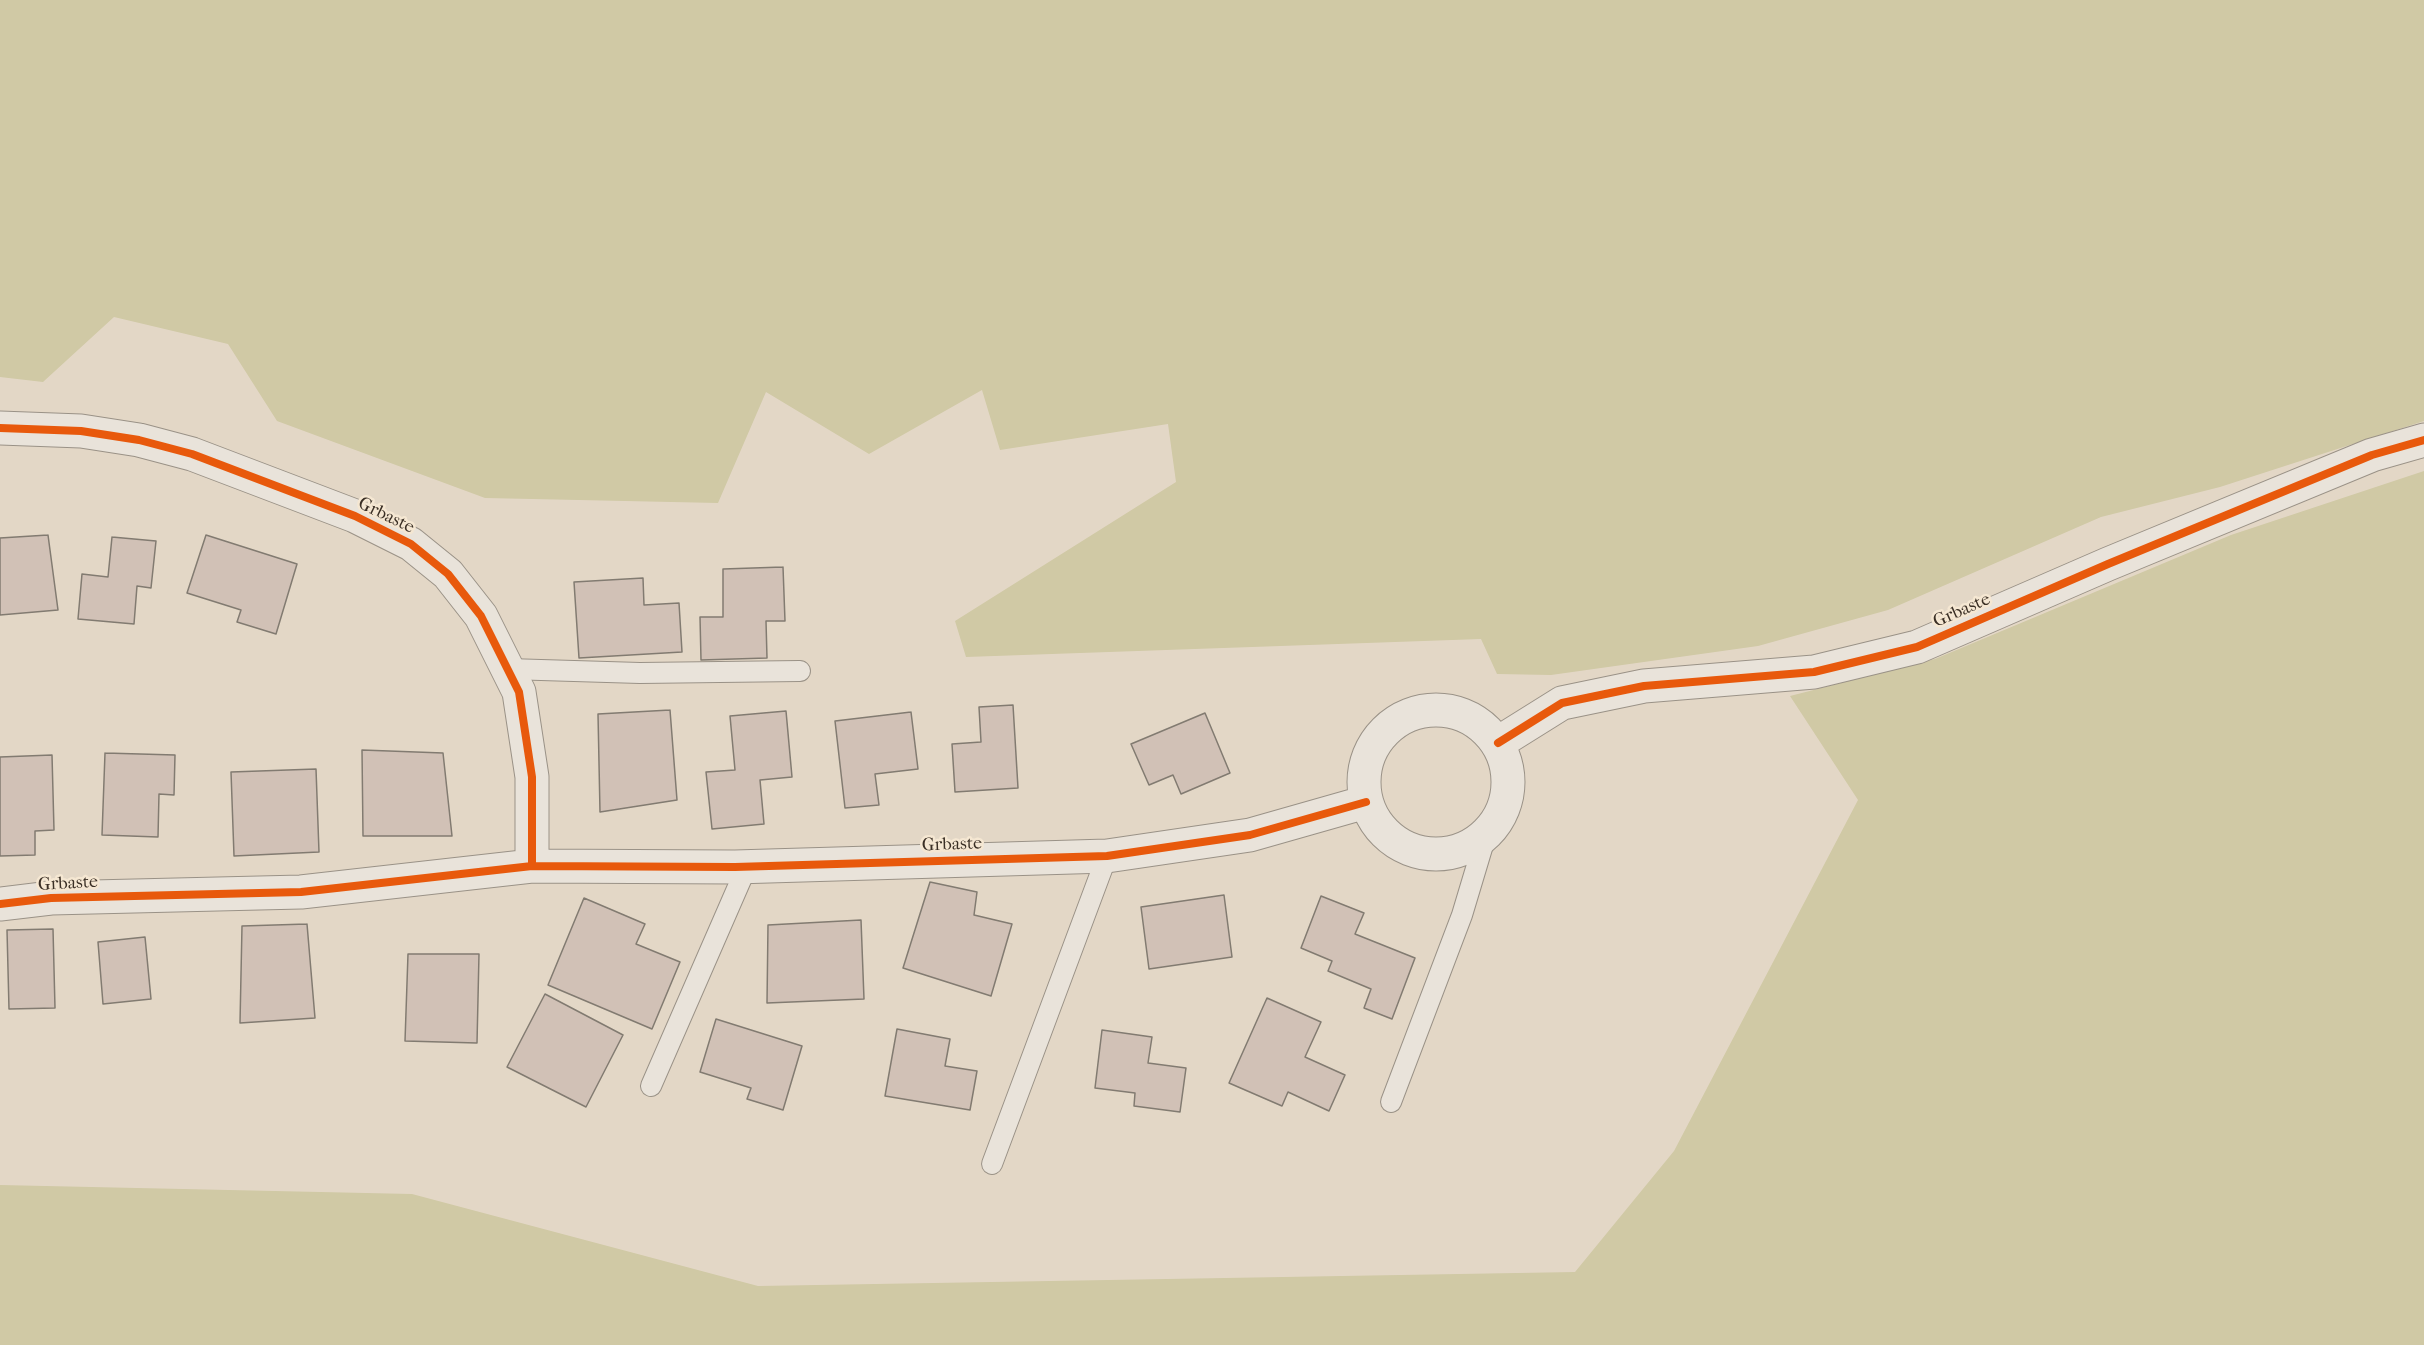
<!DOCTYPE html>
<html>
<head>
<meta charset="utf-8">
<style>
  body { margin:0 }
  canvas { display:block; background:#e3d7c6 }
</style>
</head>
<body>
<canvas width="2424" height="1345"></canvas>
<script>
const context = document.querySelector('canvas').getContext('2d');
context.lineJoin = 'round';
function fill(path, color) { context.fillStyle = color; context.fill(path, 'evenodd'); }
const poly = rows => new Path2D(rows.map(r => 'M' + r).join(''));
function strokePath(path, color, width, dash) { context.strokeStyle = color; context.lineWidth = width; context.lineCap = dash ? 'butt' : 'round'; context.setLineDash(dash || []); context.stroke(path); }
function label(font, color, halo, rows, align = 'center') {
  context.font = font + ' "IM FELL French Canon",serif'; context.lineWidth = 5; context.setLineDash([]); context.textBaseline = 'middle'; context.strokeStyle = halo; context.fillStyle = color; for (const [text, x, y, turn = 0] of rows) {
    context.save(); context.translate(x, y); context.rotate((+turn || 0) * Math.PI / 180); context.textAlign = isNaN(turn) ? turn : align; if (halo) context.strokeText(text, 0, 0); context.fillText(text, 0, 0); context.restore();
  }
}
fill(poly([
  [0,0,2424,0,2424,421,2220,487,2101,517,1888,610,1758,646,1551,675,1497,674,1481,639,966,657,955,621,1176,482,1168,424,1000,450,982,390,869,454,766,392,718,503,485,498,277,421,228,344,114,317,43,382,0,377],
  [2424,471,2424,1345,0,1345,0,1185,412,1194,758,1286,1575,1272,1674,1151,1858,800,1790,696,1935,659,2231,535]
]), '#d0c9a5');
const building = poly([
  [48,535,58,610,0,615,0,538,48,535],
  [206,535,297,564,276,634,237,622,241,610,187,593,206,535],
  [112,537,156,541,151,588,137,586,134,624,78,619,82,574,108,577,112,537],
  [783,567,785,621,766,621,767,658,701,660,700,617,723,617,723,569,783,567],
  [643,578,644,605,679,603,682,652,579,658,574,582,643,578],
  [1013,705,1018,788,955,792,952,744,981,742,979,707,1013,705],
  [670,710,677,800,600,812,598,714,670,710],
  [786,711,792,777,760,780,764,824,712,829,706,772,735,770,730,716,786,711],
  [911,712,918,769,875,774,879,805,845,808,835,721,911,712],
  [1205,713,1230,773,1181,794,1173,775,1149,785,1131,744,1205,713],
  [362,750,443,753,452,836,363,836,362,750],
  [105,753,175,755,174,795,159,794,158,837,102,835,105,753],
  [52,755,54,830,35,831,35,855,0,856,0,757,52,755],
  [316,769,319,852,234,856,231,772,316,769],
  [930,882,977,892,974,915,1012,924,991,996,903,968,930,882],
  [1224,895,1232,957,1149,969,1141,907,1224,895],
  [1321,896,1364,913,1355,934,1415,958,1392,1019,1364,1008,1371,989,1328,971,1332,961,1301,948,1321,896],
  [584,898,645,924,636,944,680,962,652,1029,548,985,584,898],
  [861,920,864,999,767,1003,768,925,861,920],
  [307,924,315,1018,240,1023,242,926,307,924],
  [53,929,55,1008,9,1009,7,930,53,929],
  [145,937,151,999,103,1004,98,942,145,937],
  [408,954,479,954,477,1043,405,1041,408,954],
  [545,994,623,1035,586,1107,507,1067,545,994],
  [1267,998,1321,1022,1305,1057,1345,1075,1329,1111,1288,1092,1282,1106,1229,1083,1267,998],
  [716,1019,802,1046,783,1110,747,1099,751,1088,700,1072,716,1019],
  [897,1029,950,1039,945,1066,977,1071,970,1110,885,1096,897,1029],
  [1102,1030,1152,1037,1148,1063,1186,1068,1180,1112,1134,1106,1135,1093,1095,1088,1102,1030]
]);
fill(building, '#d1c1b6');
strokePath(building, '#827b71', 1.5);
const service = poly([
  [508,669,640,673,800,671],
  [651,1086,747,866],
  [1391,1102,1462,915,1486,835],
  [992,1164,1107,856]
]);
const minor = poly([
  [0,428,81,431,139,440,192,454,355,516,411,544,448,574,481,616,519,692,532,777,532,866],
  '1364 782a72 72 0 1 1 144 0a72 72 0 1 1-144 0Z',
  [1498,743,1562,703,1644,686,1814,672,1917,647,2108,564,2372,455,2424,440],
  [0,904,51,898,301,892,532,866,735,867,1107,856,1250,835,1366,802]
]);
strokePath(service, '#9a9287', 22);
strokePath(minor, '#9a9287', 35);
strokePath(service, '#e9e3da', 20);
strokePath(minor, '#e9e3da', 33);
strokePath(poly([
  [0,428,81,431,139,440,192,454,355,516,411,544,448,574,481,616,519,692,532,777,532,866],
  [1498,743,1562,703,1644,686,1814,672,1917,647,2108,564,2372,455,2424,440],
  [0,904,51,898,301,892,532,866,735,867,1107,856,1250,835,1366,802]
]), '#e8590c', 8);
label('18px', '#3a2f25', '#f5e7d2', [
  ["Grbaste",386,516,26],
  ["Grbaste",1962,611,-24],
  ["Grbaste",952,845,-2],
  ["Grbaste",68,884,-3]
]);
</script>
</body>
</html>
